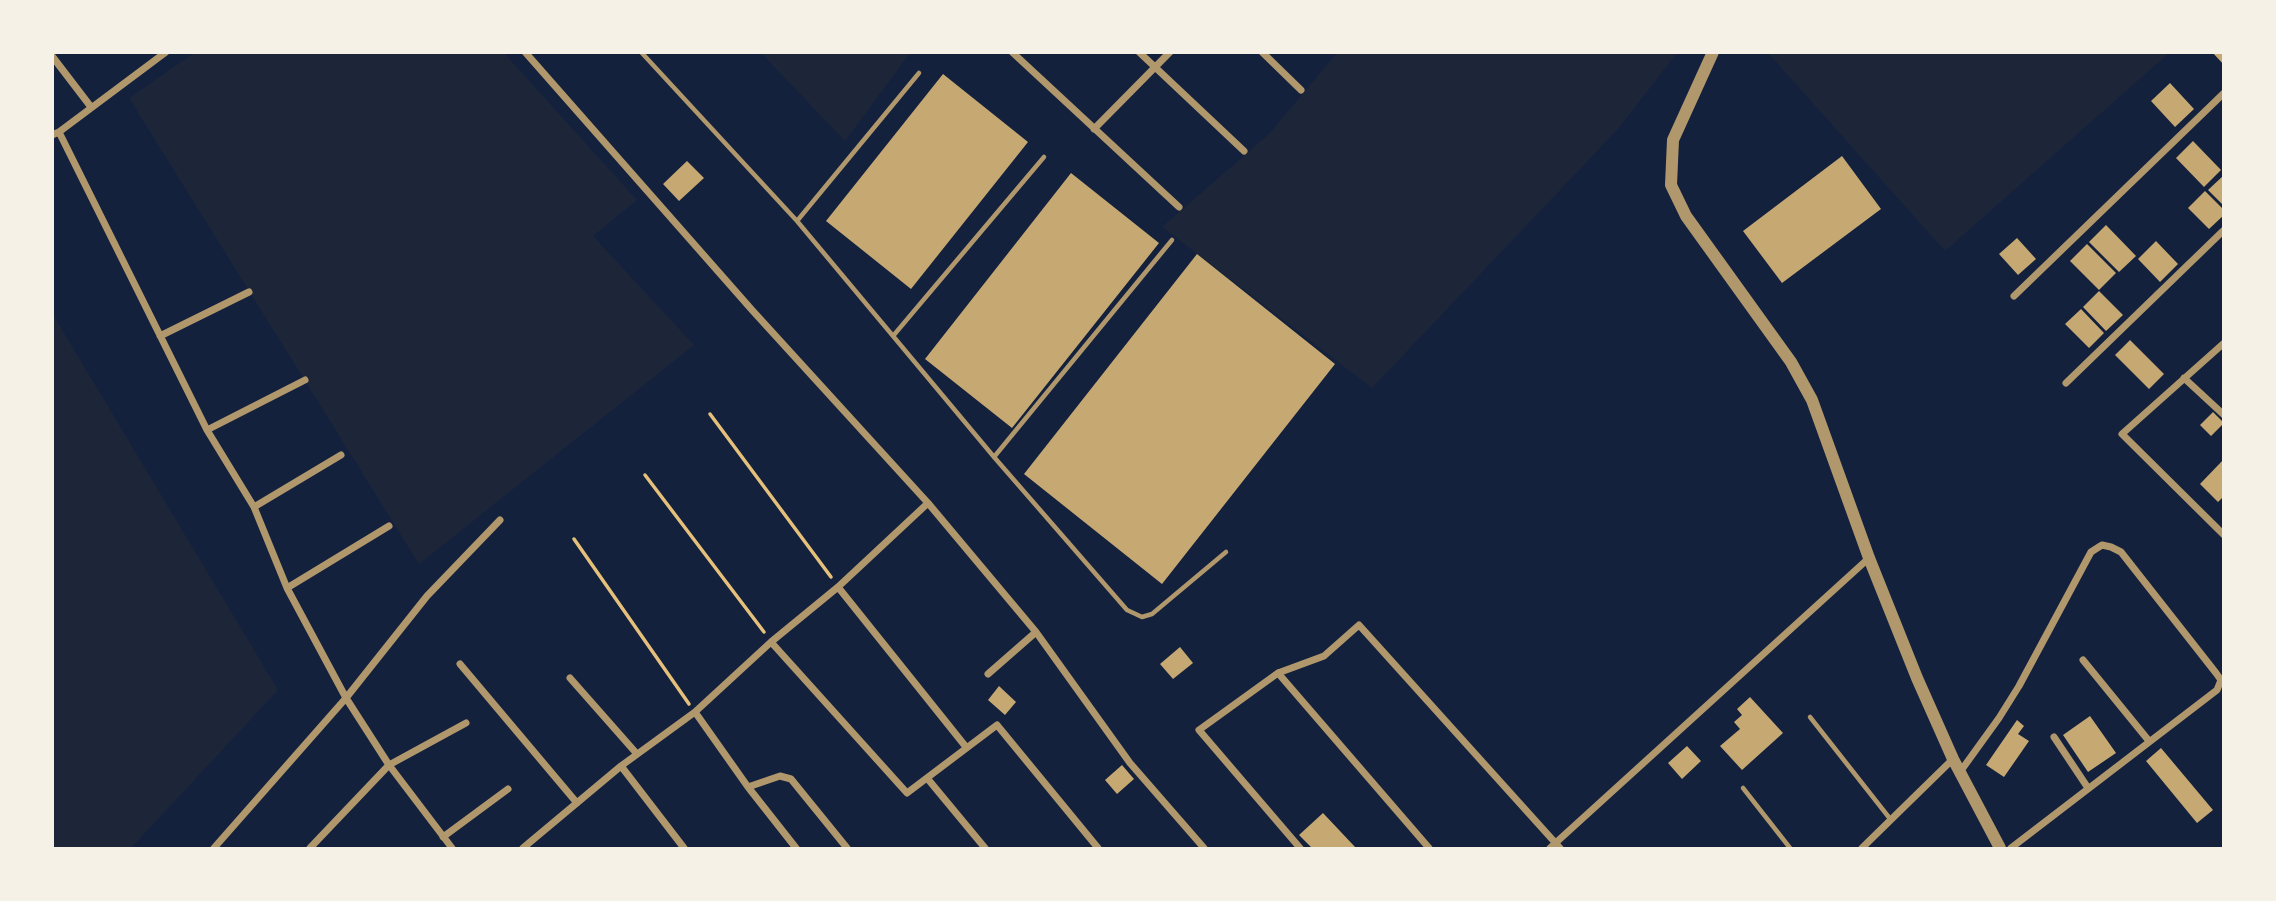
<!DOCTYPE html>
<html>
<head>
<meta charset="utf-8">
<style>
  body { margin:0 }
  #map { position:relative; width:2276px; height:901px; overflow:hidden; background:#14213d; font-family:"Work Sans",sans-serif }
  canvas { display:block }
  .frame { position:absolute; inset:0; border:54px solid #f6f1e7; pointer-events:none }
</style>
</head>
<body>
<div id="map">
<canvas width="2276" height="901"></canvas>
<div class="frame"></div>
</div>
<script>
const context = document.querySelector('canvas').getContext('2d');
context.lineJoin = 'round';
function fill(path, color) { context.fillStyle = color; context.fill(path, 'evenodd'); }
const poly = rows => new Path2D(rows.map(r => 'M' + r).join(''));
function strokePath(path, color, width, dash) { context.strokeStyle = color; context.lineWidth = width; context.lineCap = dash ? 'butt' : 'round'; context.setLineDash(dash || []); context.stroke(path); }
fill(poly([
  [194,53,504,53,637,200,593,236,694,345,419,564,129,98],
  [761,53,910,53,845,141],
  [1337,53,1337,52,1677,53,1618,129,1372,388,1162,227,1269,134],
  [1768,53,2169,53,1945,251],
  [52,313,278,690,131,848,53,848]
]), '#1d2539');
fill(poly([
  [2212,52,2224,52,2224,65],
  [943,74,1028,142,911,289,826,221],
  [2170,83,2194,109,2175,127,2151,101],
  [2193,141,2221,170,2204,187,2176,158],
  [1842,156,1881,209,1782,283,1743,231],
  [687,161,704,178,679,201,663,184],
  [1071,173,1159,243,1012,428,925,359],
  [2224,175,2224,206,2208,190],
  [2205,191,2224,210,2224,215,2209,229,2188,208],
  [2106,225,2136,256,2119,272,2089,242],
  [2017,238,2036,259,2018,275,1999,254],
  [2156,241,2178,264,2160,282,2138,259],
  [2087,244,2116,273,2099,290,2070,261],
  [1197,254,1335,364,1162,584,1024,474],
  [2099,291,2123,315,2106,331,2083,307],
  [2081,309,2104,333,2089,348,2065,324],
  [2130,340,2164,374,2149,389,2115,355],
  [2213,412,2224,423,2211,436,2200,425],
  [2224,459,2224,496,2218,502,2200,484],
  [1180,647,1193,663,1173,679,1160,664],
  [999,686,1016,702,1005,715,988,700],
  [1750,697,1783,733,1742,770,1720,746,1740,729,1734,722,1742,715,1737,709],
  [2090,716,2116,753,2088,772,2063,735],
  [2017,720,2024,726,2018,734,2029,741,2004,777,1986,765],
  [1687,746,1701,761,1682,779,1668,763],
  [2161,748,2213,810,2197,823,2146,761],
  [1122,765,1134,779,1117,794,1105,780],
  [1323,813,1356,848,1312,848,1299,835]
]), '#c6a872');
strokePath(poly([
  [710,414,831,577],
  [645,475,764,632],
  [574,539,689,704]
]), '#e5c07b', 3.5);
strokePath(poly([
  [641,52,797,221,994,457,1127,610,1142,617,1152,614,1226,552],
  [797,221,919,73],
  [893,336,1044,157],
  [994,457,1172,240],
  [1810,717,1891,820],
  [1743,788,1790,848]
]), '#b1986c', 4.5);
strokePath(poly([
  [525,52,752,310,928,503,1036,632,1130,763,1204,848],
  [1012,52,1179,207],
  [1139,52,1244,151],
  [1262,52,1301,90],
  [52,56,91,107],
  [1094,129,1170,52],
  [59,132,207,430,254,507,287,588,346,698,389,765,452,848],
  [52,135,59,132,166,52],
  [2014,296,2224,93],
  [160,336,249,292],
  [2224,343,2122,434,2224,535],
  [2184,378,2224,415],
  [2066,383,2224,230],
  [207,430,305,380],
  [254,507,341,455],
  [838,587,966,747],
  [287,588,389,526],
  [771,642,907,793,997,725,1098,848],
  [2083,660,2149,741],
  [460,664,577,803],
  [1278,673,1324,656,1359,625,1560,848],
  [988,674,1036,632],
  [570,678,637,754],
  [695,712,748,787,796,848],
  [2054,737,2088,788],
  [621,766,684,848],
  [1960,772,1999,718,2019,686,2091,552,2102,545,2111,547,2121,552,2216,673,2221,680,2217,690,2011,848],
  [927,778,985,848],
  [748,787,780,776,791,779,847,848],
  [443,837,508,789],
  [214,848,346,698,427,596,500,520],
  [310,848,389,765,466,723],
  [523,848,621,766,695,712,771,642,838,587,928,503],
  [1300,848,1199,730,1278,673,1429,848],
  [1550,848,1869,558],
  [1862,848,1953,759]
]), '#b1986c', 7);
strokePath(poly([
  [1713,52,1673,140,1671,185,1686,216,1791,362,1812,400,1869,558,1917,678,1953,759,2000,848]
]), '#b1986c', 12);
</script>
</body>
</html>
